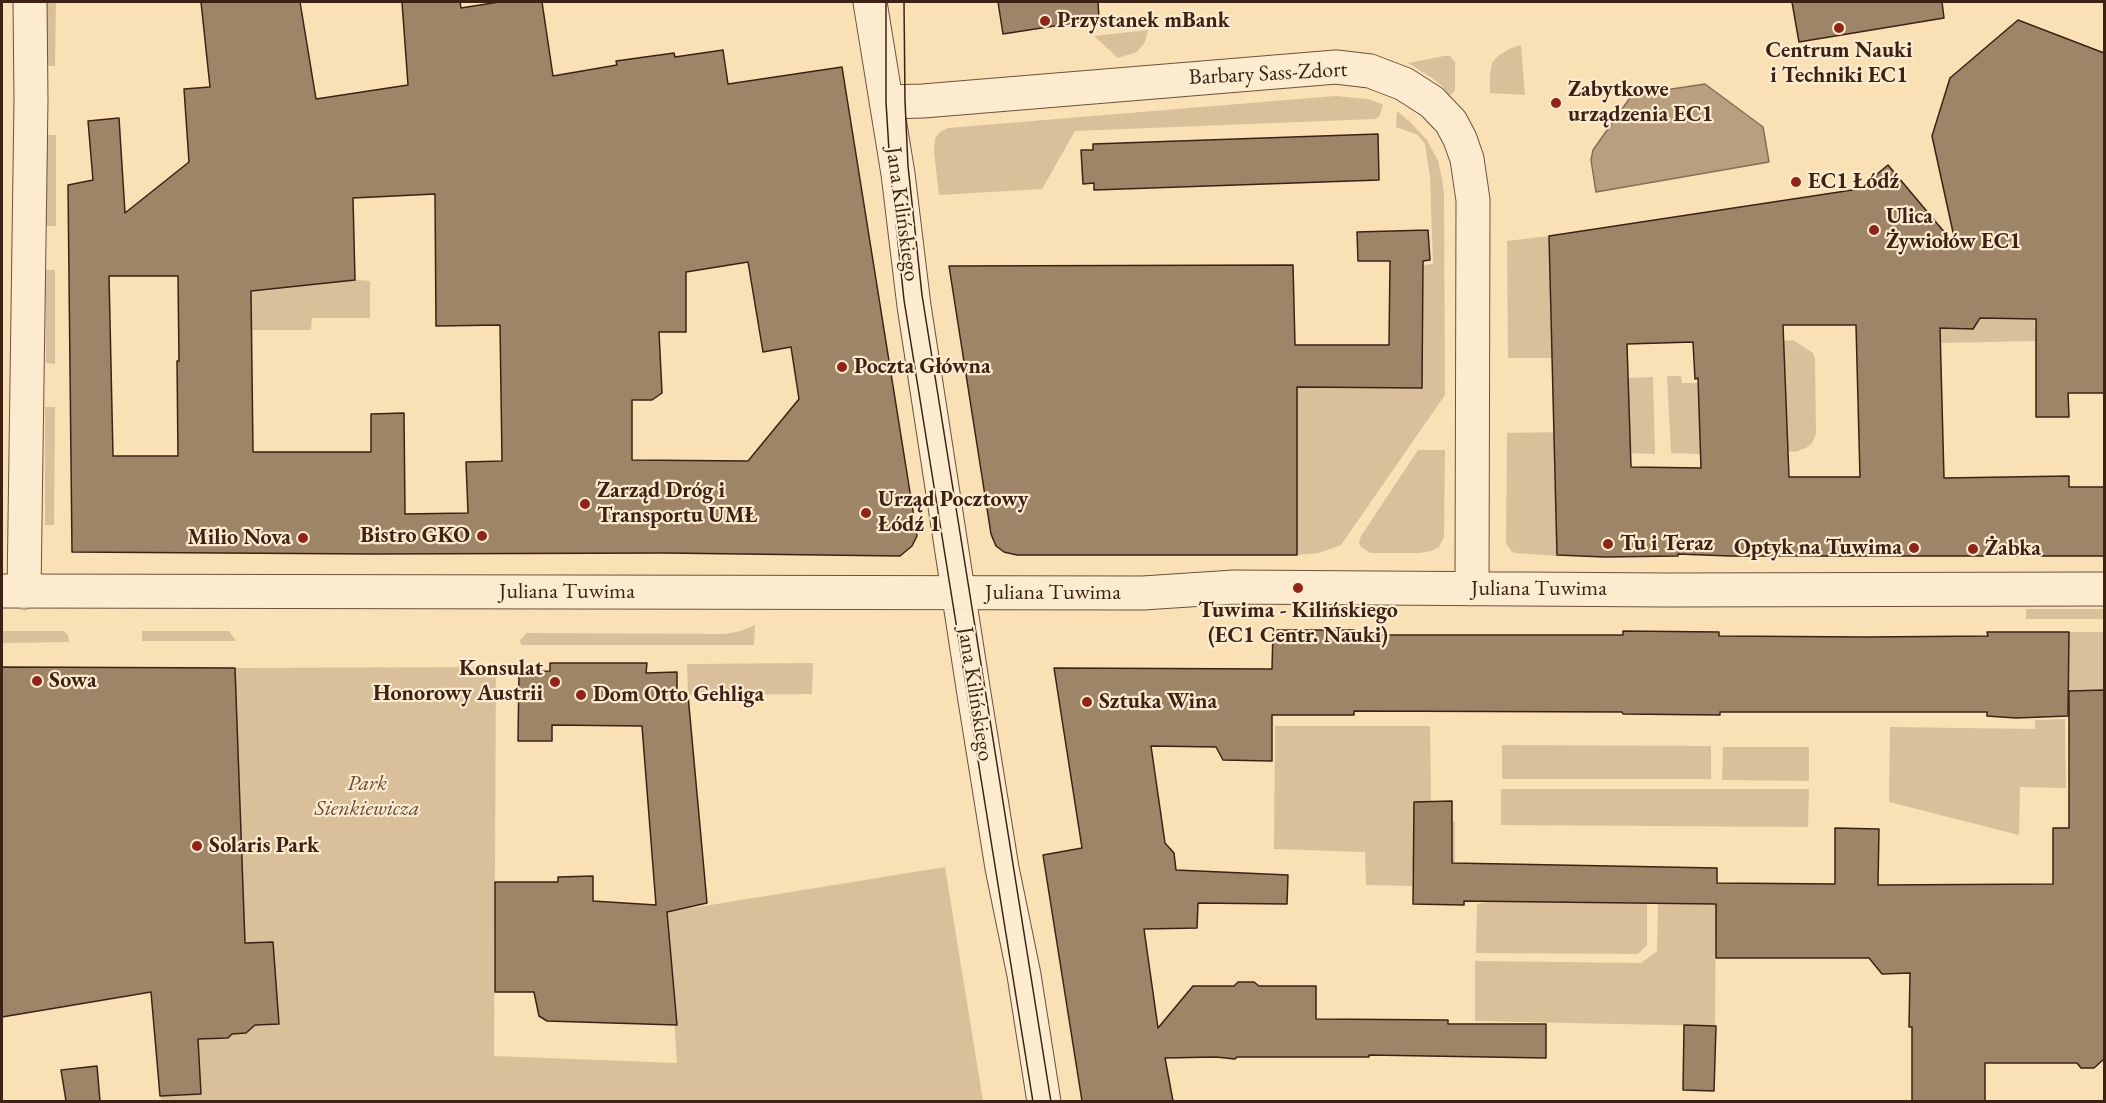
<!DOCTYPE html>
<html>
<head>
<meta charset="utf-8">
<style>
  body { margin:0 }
  #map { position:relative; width:2106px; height:1103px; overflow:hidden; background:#fae0b5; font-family:"EB Garamond",serif }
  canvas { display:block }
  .frame { position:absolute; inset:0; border:3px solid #3c2215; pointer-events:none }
</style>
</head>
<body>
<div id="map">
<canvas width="2106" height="1103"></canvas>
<div class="frame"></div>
</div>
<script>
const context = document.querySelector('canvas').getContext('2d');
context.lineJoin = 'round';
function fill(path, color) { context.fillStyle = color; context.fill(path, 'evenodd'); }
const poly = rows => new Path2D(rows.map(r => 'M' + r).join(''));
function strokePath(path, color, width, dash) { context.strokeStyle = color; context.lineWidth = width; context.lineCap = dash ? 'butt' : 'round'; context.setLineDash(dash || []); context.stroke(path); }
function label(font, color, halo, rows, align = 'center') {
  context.font = font + ' "EB Garamond",serif'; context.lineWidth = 4.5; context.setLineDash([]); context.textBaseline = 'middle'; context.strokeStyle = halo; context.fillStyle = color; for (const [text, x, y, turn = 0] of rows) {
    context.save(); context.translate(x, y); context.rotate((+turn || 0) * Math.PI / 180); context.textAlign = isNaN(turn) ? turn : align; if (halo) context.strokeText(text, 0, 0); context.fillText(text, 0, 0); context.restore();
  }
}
fill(poly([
  [46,2,56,2,55,66,45,66],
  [1148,30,1145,42,1137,52,1118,58,1094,36],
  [1521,45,1525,95,1490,93,1490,74,1492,63,1498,56,1511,48],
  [1444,56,1450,56,1455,62,1455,90,1452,94,1449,95,1443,87,1432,78,1408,63],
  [1335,96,1368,99,1379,103,1383,104,1379,117,1375,119,1075,131,1042,189,939,195,934,151,935,139,940,132,948,128],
  [1397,111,1410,122,1427,140,1438,161,1442,178,1444,194,1445,395,1341,545,1319,553,1297,555,1297,387,1422,388,1423,265,1433,264,1430,177,1425,144,1418,135,1396,127],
  [46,135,56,135,56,226,46,226],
  [1549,236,1552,358,1508,358,1507,241],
  [45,270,55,270,55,364,46,363],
  [1989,275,1992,318,2034,319,2036,341,1940,343,1938,278],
  [357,280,370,281,370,318,312,318,311,330,218,330,218,294],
  [1793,340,1813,353,1815,359,1816,434,1812,443,1806,448,1795,452,1788,451,1783,341],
  [1667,376,1681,376,1682,383,1698,383,1701,454,1671,453],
  [1653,377,1655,454,1630,453,1628,378],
  [45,407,55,407,54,525,45,525],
  [1561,432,1561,443,1554,444,1557,556,1515,553,1511,551,1506,543,1507,433],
  [1418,450,1445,450,1444,537,1439,547,1431,551,1419,553,1370,553,1360,546,1359,542,1361,536],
  [2026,609,2104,609,2104,619,2026,619],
  [755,625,754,645,521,645,520,640,527,633,725,634,741,631],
  [2,631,64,631,68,635,69,642,2,643],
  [142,631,229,631,236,641,142,641],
  [2069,632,2104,632,2104,690,2069,691],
  [813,663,812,694,688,695,687,664],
  [496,667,494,1056,677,1063,667,912,945,867,983,1101,161,1101,151,992,245,943,235,668],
  [2065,719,2066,788,2020,787,2019,835,1889,802,1890,727,2035,729,2035,720],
  [1275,726,1430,726,1431,801,1414,802,1414,822,1455,822,1455,872,1412,871,1412,886,1366,885,1365,852,1274,849],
  [1502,745,1711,746,1711,779,1502,779],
  [1723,747,1809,747,1809,781,1722,780],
  [1501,789,1809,789,1808,827,1501,825],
  [1490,901,1647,904,1647,945,1638,954,1476,953,1477,904],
  [1658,904,1716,904,1715,1026,1475,1021,1475,961,1641,963,1657,951]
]), '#dac09a');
const water = poly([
  [1705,84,1763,127,1769,162,1596,192,1591,160,1593,150,1632,95,1705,84]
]);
fill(water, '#b99f7f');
strokePath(water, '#876d55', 1.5);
const building = poly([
  [201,2,300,2,316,99,408,85,402,2,460,2,461,8,499,2,542,2,553,76,617,65,616,61,674,53,675,57,723,50,728,84,842,67,917,536,912,546,900,556,664,553,371,554,72,552,68,185,93,180,88,121,119,118,125,213,189,162,184,89,210,87,201,2],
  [435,194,436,326,500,325,502,461,466,462,468,513,405,514,404,413,371,414,371,452,253,452,251,291,355,280,353,198,435,194],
  [748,262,763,352,791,347,799,399,748,461,632,460,632,400,652,400,662,393,659,332,686,332,686,272,748,262],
  [109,276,178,276,179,361,177,361,178,456,113,456,109,276],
  [998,2,1098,2,1099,19,1003,34,998,2],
  [1792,2,1942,2,1944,18,1799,42,1792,2],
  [2018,20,2104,53,2104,393,2068,393,2069,417,2036,417,2036,319,1980,318,1973,329,1940,328,1944,478,2069,476,2069,487,2104,487,2104,556,1730,556,1678,554,1678,556,1605,557,1557,555,1549,236,1859,189,1888,165,1956,246,1932,136,1950,78,2018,20],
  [1783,325,1856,325,1860,477,1789,477,1783,325],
  [1693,342,1695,379,1698,378,1701,468,1631,467,1627,344,1693,342],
  [1378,134,1379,180,1094,190,1094,183,1083,184,1081,150,1093,150,1093,144,1378,134],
  [1428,230,1430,260,1423,261,1422,388,1297,387,1297,555,1017,555,1004,552,996,546,991,534,949,266,1293,265,1295,345,1389,345,1390,261,1358,261,1357,232,1428,230],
  [1273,630,1354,630,1354,635,1623,635,1623,631,1719,632,1719,636,1866,637,1988,636,1987,632,2069,632,2068,716,2016,718,1987,716,1987,712,1720,712,1720,715,1623,714,1622,712,1354,711,1354,715,1272,715,1272,761,1223,760,1216,747,1151,746,1165,843,1174,853,1176,870,1288,875,1287,904,1198,903,1197,928,1144,929,1158,1028,1193,986,1234,986,1238,982,1254,982,1259,986,1316,986,1316,1019,1448,1020,1448,1024,1546,1024,1546,1058,1369,1055,1369,1057,1237,1057,1235,1059,1216,1057,1165,1058,1173,1101,1082,1101,1043,855,1082,848,1054,668,1272,669,1273,630],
  [550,663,647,663,646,673,677,672,677,696,688,695,707,903,667,912,677,1025,547,1021,539,1016,534,992,495,992,495,882,558,882,558,877,593,876,593,901,656,905,642,726,552,725,552,741,518,741,519,672,550,671,550,663],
  [2,667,235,668,245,943,273,942,279,1024,255,1025,246,1033,232,1034,228,1038,198,1039,201,1094,160,1096,151,992,2,1017,2,667],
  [2104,690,2104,1059,2094,1068,2081,1068,2077,1063,1985,1063,1985,1101,1912,1101,1912,1027,1909,1027,1910,973,1882,974,1869,958,1716,958,1716,904,1464,901,1464,905,1413,904,1414,802,1452,801,1452,863,1717,868,1717,883,1835,884,1835,828,1879,829,1878,885,2053,884,2053,828,2069,828,2069,691,2104,690],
  [1684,1025,1716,1026,1714,1091,1683,1090,1684,1025],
  [97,1066,100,1101,66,1101,61,1070,97,1066]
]);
fill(building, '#9f8568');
strokePath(building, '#3c2215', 1.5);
const minor = poly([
  [870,2,898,174,914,306,974,694,1002,868,1024,975,1044,1102],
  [886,102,923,101,1336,67,1370,71,1404,84,1432,102,1451,122,1460,139,1467,159,1473,200,1472,589],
  [2,591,1143,593,1234,587,1666,590,2104,589],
  [24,592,31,100,30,2]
]);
strokePath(minor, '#6c523d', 35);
strokePath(minor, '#fcebcf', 33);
strokePath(poly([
  [886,2,886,102,890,167,904,300,1033,1102],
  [904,2,905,101,908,166,922,295,1051,1102]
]), '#3c2215', 1.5);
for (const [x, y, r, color] of [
  [1045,21,6,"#8f2418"],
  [1839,28,6,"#8f2418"],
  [1556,103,6,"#8f2418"],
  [1796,182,6,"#8f2418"],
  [1874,230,6,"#8f2418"],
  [842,367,6,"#8f2418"],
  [585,504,6,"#8f2418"],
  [866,513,6,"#8f2418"],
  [482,536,6,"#8f2418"],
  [303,538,6,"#8f2418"],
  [1608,544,6,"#8f2418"],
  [1914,548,6,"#8f2418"],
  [1973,549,6,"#8f2418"],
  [1298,588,6,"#8f2418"],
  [37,681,6,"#8f2418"],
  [555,682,6,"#8f2418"],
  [581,695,6,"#8f2418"],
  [1087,702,6,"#8f2418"],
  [197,846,6,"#8f2418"]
]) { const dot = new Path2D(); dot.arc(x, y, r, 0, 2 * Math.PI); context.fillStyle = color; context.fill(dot); strokePath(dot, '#fcebcf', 2); }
label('bold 22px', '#3c2215', '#fcebcf', [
  ["Przystanek mBank",1057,21],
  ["Centrum Nauki",1839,51,"center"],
  ["i Techniki EC1",1839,76,"center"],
  ["Zabytkowe",1568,90],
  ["urządzenia EC1",1568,115],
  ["EC1 Łódź",1808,182],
  ["Ulica",1886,217],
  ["Żywiołów EC1",1886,242],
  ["Poczta Główna",854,367],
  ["Zarząd Dróg i",597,491],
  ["Transportu UMŁ",597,516],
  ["Urząd Pocztowy",878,500],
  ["Łódź 1",878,525],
  ["Bistro GKO",470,536,"right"],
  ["Milio Nova",291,538,"right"],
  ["Tu i Teraz",1620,544],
  ["Optyk na Tuwima",1902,548,"right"],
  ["Żabka",1985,549],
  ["Tuwima - Kilińskiego",1298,611,"center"],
  ["(EC1 Centr. Nauki)",1298,636,"center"],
  ["Konsulat",543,669,"right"],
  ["Honorowy Austrii",543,694,"right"],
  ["Sowa",49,681],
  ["Dom Otto Gehliga",593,695],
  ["Sztuka Wina",1099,702],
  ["Solaris Park",209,846]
], 'left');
label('22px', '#3c2215', '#fcebcf', [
  ["Barbary Sass-Zdort",1268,74,-3],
  ["Jana Kilińskiego",902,214,82],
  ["Juliana Tuwima",1539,589],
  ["Juliana Tuwima",567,592],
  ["Juliana Tuwima",1053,593],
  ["Jana Kilińskiego",975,694,81]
]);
label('italic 22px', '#644a36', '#fcebcf', [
  ["Park",367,784],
  ["Sienkiewicza",367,809]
]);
</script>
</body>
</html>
